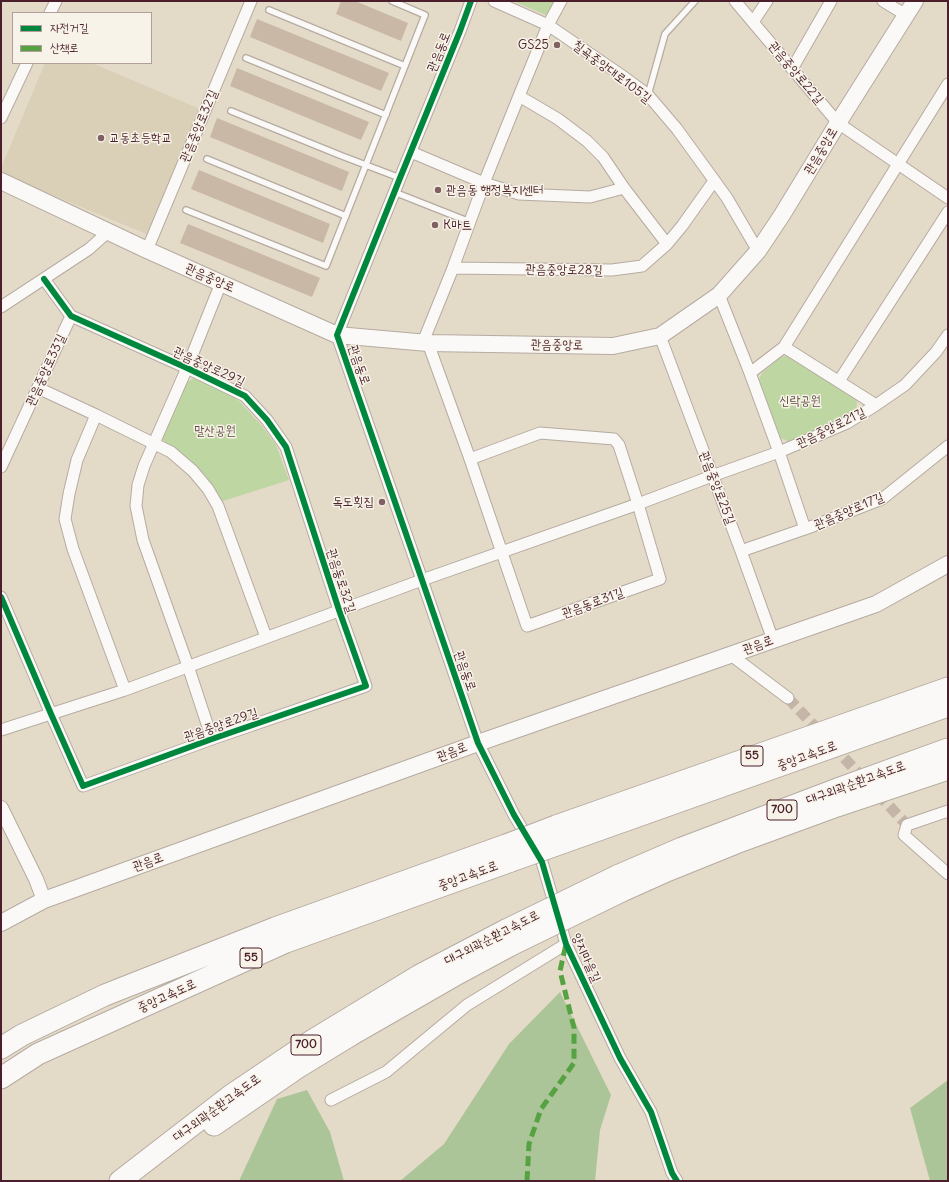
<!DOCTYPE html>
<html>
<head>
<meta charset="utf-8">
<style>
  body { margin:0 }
  #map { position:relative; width:949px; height:1182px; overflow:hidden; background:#e4dac8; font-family:Delius,"Poor Story",sans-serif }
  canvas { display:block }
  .frame { position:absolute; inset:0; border:2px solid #4a1f2b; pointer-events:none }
  .legend { position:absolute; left:12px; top:12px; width:140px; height:52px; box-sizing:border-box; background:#f7f3e8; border:1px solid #b29e9c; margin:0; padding:5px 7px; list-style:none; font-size:12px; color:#4a1f2b }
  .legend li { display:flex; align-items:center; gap:8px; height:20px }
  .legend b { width:20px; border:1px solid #b29e9c }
</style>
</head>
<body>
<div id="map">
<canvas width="949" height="1182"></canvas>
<div class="frame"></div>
<ul class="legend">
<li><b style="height:5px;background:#00873e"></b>자전거길</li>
<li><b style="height:5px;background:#56a243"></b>산책로</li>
</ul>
</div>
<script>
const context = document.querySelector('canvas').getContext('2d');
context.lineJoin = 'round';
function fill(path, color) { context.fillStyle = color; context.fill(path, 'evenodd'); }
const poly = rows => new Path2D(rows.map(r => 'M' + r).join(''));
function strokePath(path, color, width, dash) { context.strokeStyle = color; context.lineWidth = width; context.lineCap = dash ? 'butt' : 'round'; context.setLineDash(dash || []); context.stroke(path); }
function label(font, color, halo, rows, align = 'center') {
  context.font = font + ' Delius,"Poor Story",sans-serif'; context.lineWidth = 3; context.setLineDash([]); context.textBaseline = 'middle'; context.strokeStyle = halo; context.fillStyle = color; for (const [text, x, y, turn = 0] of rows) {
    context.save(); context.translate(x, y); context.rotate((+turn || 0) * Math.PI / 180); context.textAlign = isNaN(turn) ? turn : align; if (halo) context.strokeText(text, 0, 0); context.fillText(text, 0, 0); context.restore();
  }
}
fill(poly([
  [45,63,92,63,200,109,149,235,1,174,1,168]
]), '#dad0b7');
fill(poly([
  [513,1,556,1,546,15],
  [789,355,857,400,856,413,790,442,778,437,757,383,762,373,781,357],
  [194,378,228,393,240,402,262,426,276,445,289,480,220,502,207,477,186,457,165,443,161,435,184,384]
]), '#bdd6a2');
fill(poly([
  [560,992,611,1095,600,1130,595,1181,400,1181,444,1144,509,1044],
  [948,1080,948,1181,930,1181,910,1108],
  [307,1090,330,1132,344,1181,239,1181,277,1099]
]), '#acc598');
fill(poly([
  [341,1,355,1,408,23,401,41,336,14],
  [257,19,389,73,381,91,250,37],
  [237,68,369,122,361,140,230,86],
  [217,118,349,172,342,191,210,137],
  [199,170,330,224,323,243,191,189],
  [188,224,320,278,312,297,180,243]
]), '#c9b8a5');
strokePath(poly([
  [788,698,907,825]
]), '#c5b5a9', 11, [11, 5.5]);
const service = poly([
  [269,10,405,66],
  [246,58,386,115],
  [648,95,665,34,695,1],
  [231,111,342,156,400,178],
  [207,159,346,216],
  [394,192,470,222],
  [186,210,326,266,425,15,392,1]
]);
const minor = poly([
  [471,1,460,31,400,178,337,335,422,580,478,743,514,815,542,862,566,944,620,1058,651,1112,672,1173,677,1181],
  [494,1,548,25,621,75,648,95,677,129,727,198,758,251],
  [735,1,838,123,948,198],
  [883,1,906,15],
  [50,13,56,1],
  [753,22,767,1],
  [792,69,831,1],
  [519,96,558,119,587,141,603,157,624,188,667,244],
  [1,118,27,63],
  [411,152,484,183,519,194,590,197,624,188],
  [147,250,251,1],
  [453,268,612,270,642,266,667,244,682,226,714,181],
  [719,295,750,373,779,452,805,529],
  [1,307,89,249,108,232],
  [660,336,741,551,773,640],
  [423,342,453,268,484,183,519,96,548,25,561,1],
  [428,343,470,459,527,626,660,579,638,504,619,445,614,439,540,433,470,459],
  [784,347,876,405],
  [750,373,784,347,948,84],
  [839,381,948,212],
  [38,388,96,415,171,452,193,471,208,489,218,506,266,637],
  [96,415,77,460,69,494,65,519,73,549,125,690],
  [1,467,71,316],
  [741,551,813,526,882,499,948,446],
  [1,597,51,714,83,786,212,739,366,686,339,610,286,447,267,420,245,396,187,368,71,316,44,279],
  [731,655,788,698],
  [1,730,125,690,422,580,638,504,712,476,779,452,847,423,876,405,905,385,936,352,948,335],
  [212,739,188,666,143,540,136,506,138,485,144,466,187,368,221,283],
  [948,811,907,825,904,835,948,874],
  [331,1100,386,1072,467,1005,566,944]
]);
const tertiary = poly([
  [1,808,36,879,44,900]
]);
const secondary = poly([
  [1,181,147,250,337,335,428,343,613,346,660,336,719,295,758,251,782,215,838,123,915,1],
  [1,923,44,900,478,743,876,604,948,564]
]);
const motorway = poly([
  [556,826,948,688],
  [562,843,948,706],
  [617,876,682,848,840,788,948,749],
  [622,891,669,870,736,843,837,806,948,769],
  [1,1048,22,1035,105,995,275,928,506,845],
  [1,1078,38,1054,286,942,511,861],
  [214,1125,297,1068,351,1035,459,973,511,945],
  [120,1181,230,1096,313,1040,420,975,506,930]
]);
strokePath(service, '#b5aba1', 8);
strokePath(minor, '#b5aba1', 13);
strokePath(tertiary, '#b5aba1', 16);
strokePath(secondary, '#b5aba1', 18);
strokePath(motorway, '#b5aba1', 23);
strokePath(service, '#fbf9f7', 5.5);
strokePath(minor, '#fbf9f7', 11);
strokePath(tertiary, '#fbf9f7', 14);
strokePath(secondary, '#fbf9f7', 16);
strokePath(motorway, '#fbf9f7', 21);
const motorwayBridge = poly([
  [506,845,556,826],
  [511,861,562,843],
  [506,930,617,876],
  [511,945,622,891]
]);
strokePath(motorwayBridge, '#b5aba1', 23, []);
strokePath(motorwayBridge, '#fbf9f7', 21);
strokePath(poly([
  [527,1181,529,1144,541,1109,574,1063,574,1028,560,971,566,944]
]), '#56a243', 5, [10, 5]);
strokePath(poly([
  [471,1,460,31,400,178,337,335,422,580,478,743,514,815,542,862,566,944,620,1058,651,1112,672,1173,677,1181],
  [1,597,51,714,83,786,212,739,366,686,339,610,286,447,267,420,245,396,187,368,71,316,44,279]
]), '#00873e', 6);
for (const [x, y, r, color] of [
  [557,45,4,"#806062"],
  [101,138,4,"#806062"],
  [438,190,4,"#806062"],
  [435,225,4,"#806062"],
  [382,502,4,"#806062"]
]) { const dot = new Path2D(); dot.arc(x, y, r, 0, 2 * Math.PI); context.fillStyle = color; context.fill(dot); strokePath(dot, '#f7f3e8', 1.5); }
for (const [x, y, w] of [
  [752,756,22],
  [782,810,30],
  [251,958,22],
  [306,1045,30]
]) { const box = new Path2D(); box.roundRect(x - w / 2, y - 10, w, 20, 3); context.fillStyle = '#f7f3e8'; context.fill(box); strokePath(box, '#4a1f2b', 1); }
label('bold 12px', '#4a1f2b', null, [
  ["55",752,756],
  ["700",782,810],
  ["55",251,958],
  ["700",306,1045]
]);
label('13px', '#4a1f2b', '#f7f3e8', [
  ["GS25",549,45,"right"],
  ["교동초등학교",109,138],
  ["관음동 행정복지센터",446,190],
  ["K마트",443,225],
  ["독도횟집",374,502,"right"]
], 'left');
label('13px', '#4a1f2b', '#f7f3e8', [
  ["관음동로",439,52,-68],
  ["칠곡중앙대로105길",612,72,37],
  ["관음중앙로22길",796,73,50],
  ["관음중앙로32길",199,126,-67],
  ["관음중앙로",821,151,-59],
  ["관음중앙로28길",564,270,1],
  ["관음중앙로",210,278,24],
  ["관음중앙로",557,345,1],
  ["관음동로",359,365,71],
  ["관음중앙로29길",209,367,25],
  ["관음중앙로33길",46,370,-65],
  ["관음중앙로21길",831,428,-26],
  ["관음중앙로25길",717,488,69],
  ["관음중앙로17길",849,511,-23],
  ["관음동로32길",341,581,72],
  ["관음동로31길",593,603,-20],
  ["관음로",758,645,-20],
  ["관음동로",465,671,71],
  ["관음중앙로29길",221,725,-19],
  ["관음로",452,752,-21],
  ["중앙고속도로",807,756,-20],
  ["대구외곽순환고속도로",856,783,-20],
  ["관음로",148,862,-20],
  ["중앙고속도로",468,876,-20],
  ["대구외곽순환고속도로",492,938,-27],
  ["양지마을길",586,958,66],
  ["중앙고속도로",167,996,-24],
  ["대구외곽순환고속도로",217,1108,-36]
]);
label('13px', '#5f4c41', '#f7f3e8', [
  ["신락공원",800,401],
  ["말산공원",215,431]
]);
</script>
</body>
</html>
